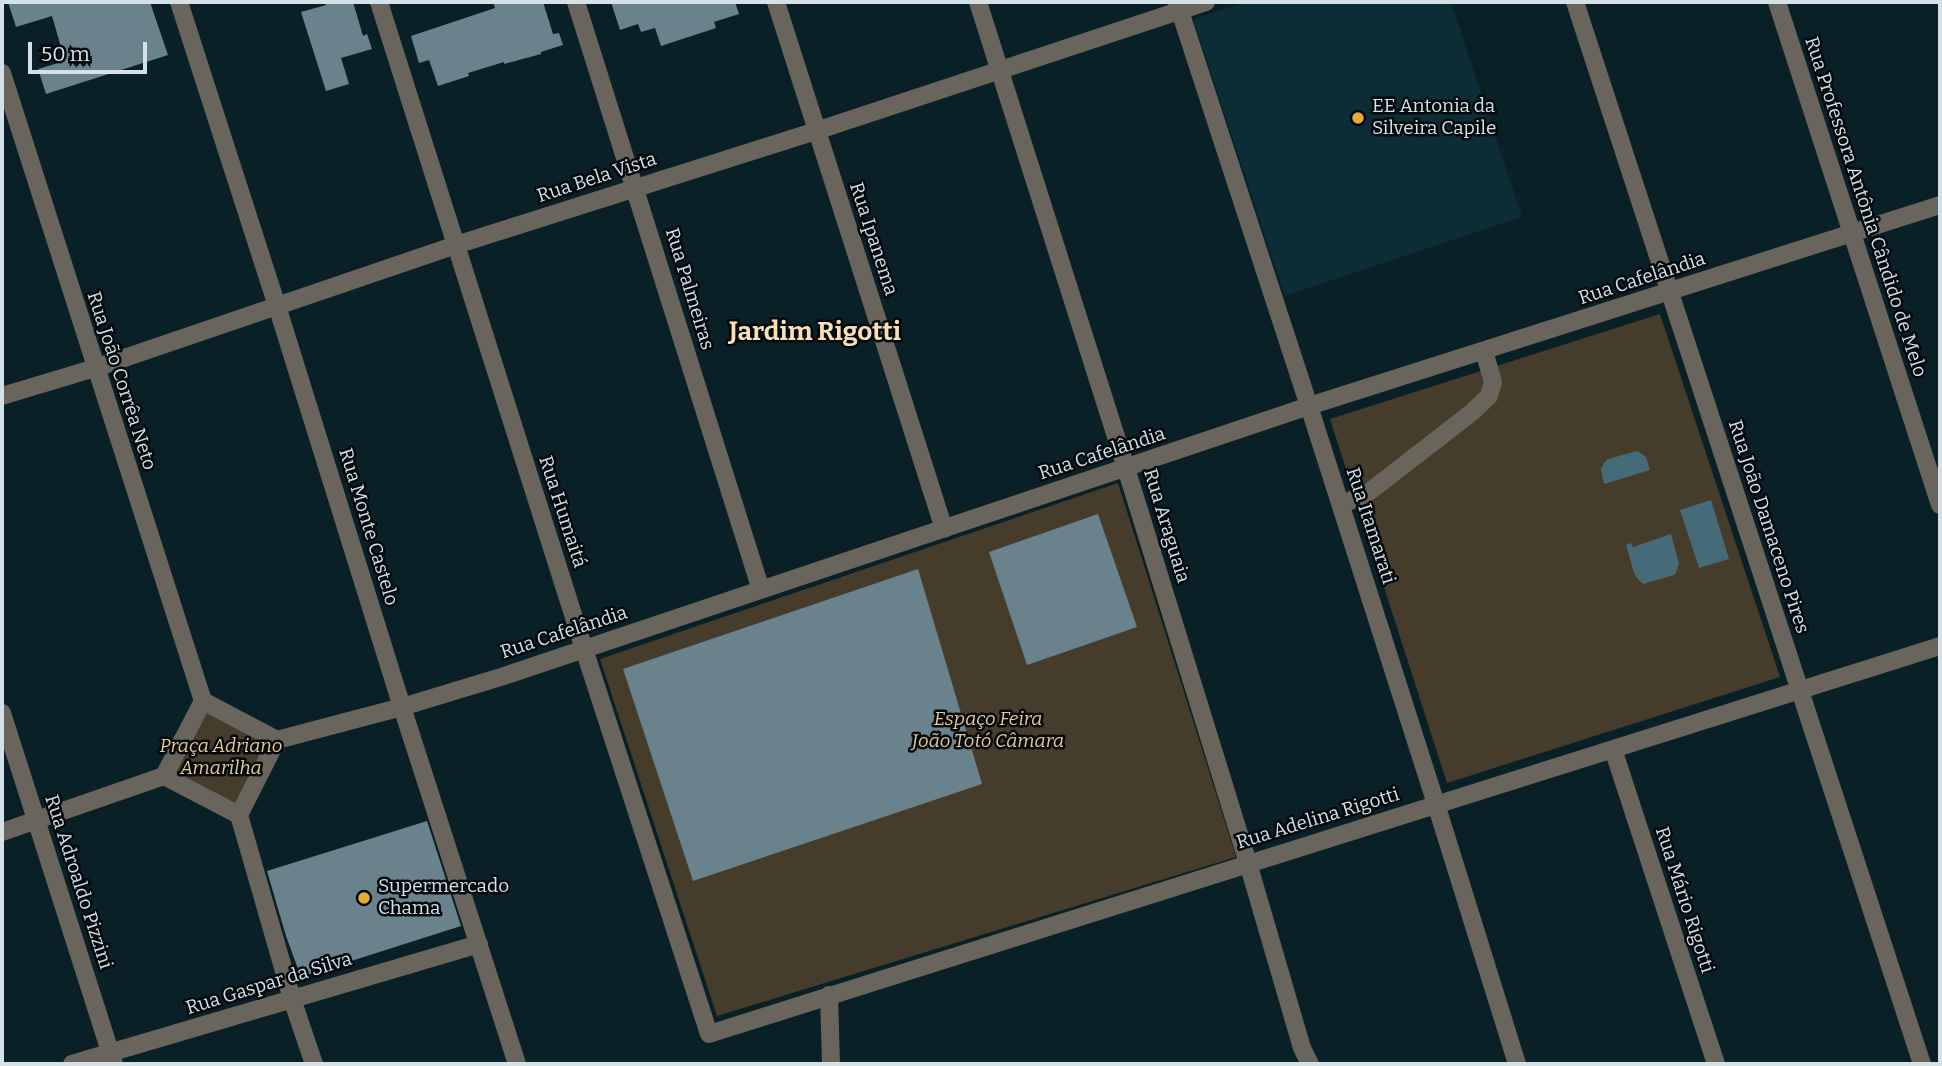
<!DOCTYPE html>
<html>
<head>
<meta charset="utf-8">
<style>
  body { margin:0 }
  #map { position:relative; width:1942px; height:1066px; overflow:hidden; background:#0a2027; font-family:Bitter,serif }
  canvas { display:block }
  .frame { position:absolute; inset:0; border:4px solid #d4e1e6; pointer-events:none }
  .scale { position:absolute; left:28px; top:42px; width:119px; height:32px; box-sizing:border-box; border:4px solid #d4e1e6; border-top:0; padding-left:9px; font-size:21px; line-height:24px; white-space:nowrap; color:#d4e1e6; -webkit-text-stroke:5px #02080c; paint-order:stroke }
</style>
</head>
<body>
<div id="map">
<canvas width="1942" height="1066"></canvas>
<div class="frame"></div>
<div class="scale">50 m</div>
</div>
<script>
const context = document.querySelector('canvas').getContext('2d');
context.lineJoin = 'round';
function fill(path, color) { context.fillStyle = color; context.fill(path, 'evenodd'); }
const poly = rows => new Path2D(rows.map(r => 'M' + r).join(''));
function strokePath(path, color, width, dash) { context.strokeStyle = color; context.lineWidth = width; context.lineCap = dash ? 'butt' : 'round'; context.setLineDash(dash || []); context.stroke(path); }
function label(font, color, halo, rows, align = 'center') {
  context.font = font + ' Bitter,serif'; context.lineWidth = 5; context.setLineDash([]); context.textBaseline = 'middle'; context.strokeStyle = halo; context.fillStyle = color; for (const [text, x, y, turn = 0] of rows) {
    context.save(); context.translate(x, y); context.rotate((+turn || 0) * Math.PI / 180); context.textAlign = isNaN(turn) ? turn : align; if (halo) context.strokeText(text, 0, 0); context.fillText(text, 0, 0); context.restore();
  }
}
fill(poly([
  [1246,2,1451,2,1522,217,1285,296,1193,19]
]), '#0c2c36');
fill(poly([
  [1660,314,1780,677,1447,783,1330,419],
  [1118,483,1236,857,717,1016,600,659],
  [205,707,273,743,238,810,170,774]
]), '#463c2c');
fill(poly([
  [1637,451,1646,457,1650,470,1604,484,1601,469,1604,463,1608,459],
  [1711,500,1729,559,1699,568,1680,510],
  [1671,534,1679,563,1677,570,1674,575,1643,584,1637,578,1634,573,1626,545,1631,543,1633,547]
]), '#456b79');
fill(poly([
  [8,2,150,2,168,55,46,94,38,69,65,61,52,16,16,27],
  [325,2,353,2,363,36,367,34,372,49,341,58,349,84,326,91,301,12,326,5],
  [493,2,543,2,553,34,559,33,563,45,541,52,541,54,504,64,504,62,468,73,469,76,438,86,429,60,419,63,411,36,495,8],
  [611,2,735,2,739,14,714,22,716,28,661,46,655,28,641,32,638,24,620,30],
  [1098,514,1137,627,1027,665,989,552],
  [918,569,982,784,693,881,623,669],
  [427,821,461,926,301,977,286,936,267,871]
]), '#6a828b');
strokePath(poly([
  [179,2,277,306,402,707,517,1064],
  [379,2,584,649,709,1034,1940,646],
  [576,2,761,590],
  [776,2,944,529],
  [978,2,1126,468,1248,863,1302,1048,1310,1064],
  [1177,2,1309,406,1436,804,1517,1064],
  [1575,2,1922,1064],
  [1777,2,1940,505],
  [2,73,203,701],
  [2,396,95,368,456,245,816,131,1206,2],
  [1341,505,1369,492,1471,413,1489,396,1493,382,1484,351],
  [203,701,277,740,239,815,164,776,203,701],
  [2,713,114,1064],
  [277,740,402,707,504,676,1309,406,1940,205],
  [1613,749,1716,1064],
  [239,815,292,999,314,1064],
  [2,832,164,776],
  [829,995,831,1064],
  [72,1064,479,944]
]), '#69645c', 18);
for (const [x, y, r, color] of [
  [1358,118,7,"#e7ac37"],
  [364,898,7,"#e7ac37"]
]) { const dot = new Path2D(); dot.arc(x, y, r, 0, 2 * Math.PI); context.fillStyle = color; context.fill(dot); strokePath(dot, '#02080c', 2.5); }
label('19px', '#d4e1e6', '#02080c', [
  ["EE Antonia da",1372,107],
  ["Silveira Capile",1372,129],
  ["Supermercado",378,887],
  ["Chama",378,909]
], 'left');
label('19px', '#d4e1e6', '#02080c', [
  ["Rua Bela Vista",597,178,-18],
  ["Rua Professora Antônia Cândido de Melo",1865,207,72],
  ["Rua Ipanema",873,239,72],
  ["Rua Cafelândia",1642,279,-18],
  ["Rua Palmeiras",689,289,73],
  ["Rua João Corrêa Neto",121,381,72],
  ["Rua Cafelândia",1102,454,-18],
  ["Rua Humaitá",562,512,72],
  ["Rua Araguaia",1166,526,73],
  ["Rua Itamarati",1370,526,72],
  ["Rua Monte Castelo",368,527,73],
  ["Rua João Damaceno Pires",1768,527,72],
  ["Rua Cafelândia",564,633,-18],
  ["Rua Adelina Rigotti",1318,819,-17],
  ["Rua Adroaldo Pizzini",78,882,72],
  ["Rua Mário Rigotti",1684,900,72],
  ["Rua Gaspar da Silva",269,984,-17]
]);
label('italic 19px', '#e8c893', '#02080c', [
  ["Espaço Feira",988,720],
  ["João Totó Câmara",988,742],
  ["Praça Adriano",221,747],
  ["Amarilha",221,769]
]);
label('bold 26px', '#f8dfb6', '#02080c', [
  ["Jardim Rigotti",815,333]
]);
</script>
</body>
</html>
